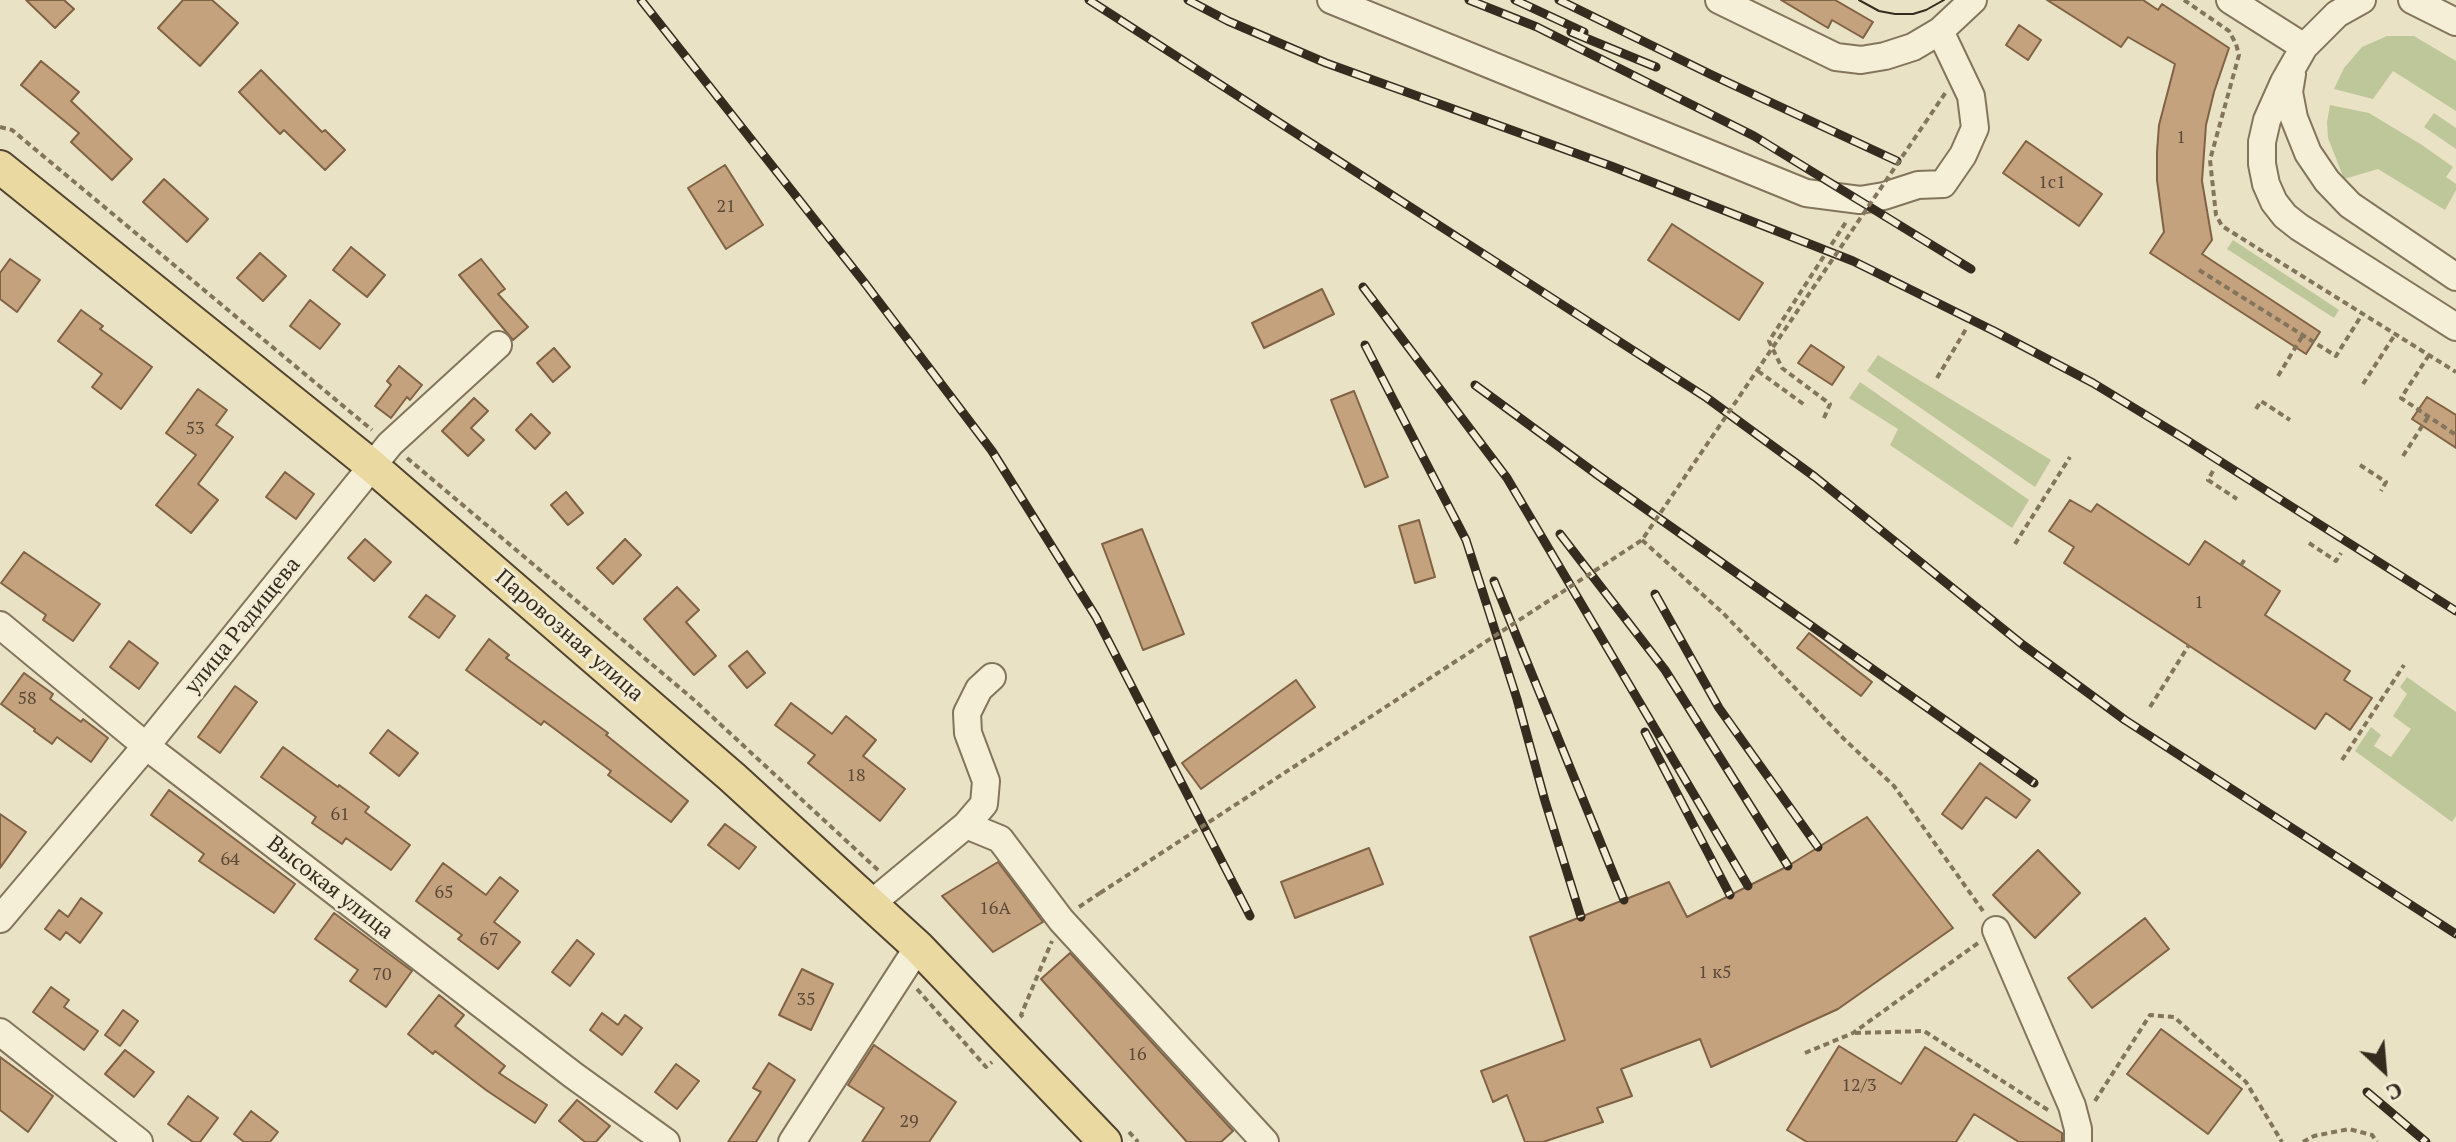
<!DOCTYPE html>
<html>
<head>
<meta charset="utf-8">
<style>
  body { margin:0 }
  #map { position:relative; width:2456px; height:1142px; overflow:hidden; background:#eae2c5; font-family:"PT Serif",serif }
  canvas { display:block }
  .north { position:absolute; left:2344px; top:1030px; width:80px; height:80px; -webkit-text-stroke:6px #f2ecd4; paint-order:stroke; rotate:154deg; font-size:22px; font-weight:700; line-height:32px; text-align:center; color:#352b1f }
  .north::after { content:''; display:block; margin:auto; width:28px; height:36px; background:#352b1f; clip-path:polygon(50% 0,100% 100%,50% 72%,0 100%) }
</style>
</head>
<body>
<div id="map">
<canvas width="2456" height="1142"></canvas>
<div class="north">С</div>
</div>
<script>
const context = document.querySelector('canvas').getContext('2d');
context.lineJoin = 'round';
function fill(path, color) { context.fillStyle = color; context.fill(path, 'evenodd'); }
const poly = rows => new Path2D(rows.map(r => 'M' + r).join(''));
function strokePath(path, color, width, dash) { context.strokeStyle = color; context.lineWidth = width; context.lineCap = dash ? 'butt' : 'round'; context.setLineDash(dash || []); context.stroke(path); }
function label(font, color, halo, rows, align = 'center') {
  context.font = font + ' "PT Serif",serif'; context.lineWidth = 6; context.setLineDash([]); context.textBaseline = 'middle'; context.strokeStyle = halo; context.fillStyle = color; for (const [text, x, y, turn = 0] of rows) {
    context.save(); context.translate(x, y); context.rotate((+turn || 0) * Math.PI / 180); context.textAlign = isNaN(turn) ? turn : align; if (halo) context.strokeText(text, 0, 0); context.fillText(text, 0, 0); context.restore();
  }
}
fill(poly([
  [2387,36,2414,36,2456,61,2456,111,2393,71,2373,99,2334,89,2344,68,2362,47],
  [2330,105,2369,113,2422,145,2453,167,2446,177,2456,184,2456,190,2445,210,2378,169,2344,179,2328,138,2327,122],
  [2434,113,2456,128,2456,149,2424,127],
  [2233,240,2339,310,2334,318,2227,249],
  [1878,355,2051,460,2035,487,1867,371],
  [1860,382,2029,500,2012,528,1890,445,1898,429,1849,398],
  [2407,677,2456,712,2456,816,2452,822,2355,751,2371,727,2381,735,2374,746,2391,757,2411,729,2393,716,2407,694,2400,687]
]), '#bec79a');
const building = poly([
  [26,0,64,0,74,9,55,28,26,0],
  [183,0,212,0,238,23,200,66,158,28,183,0],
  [1781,0,1835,0,1873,22,1863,38,1832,20,1828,28,1781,0],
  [2047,0,2143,0,2158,10,2162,4,2229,48,2214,92,2206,125,2202,181,2212,240,2202,254,2320,332,2306,354,2150,253,2164,232,2157,180,2157,152,2159,125,2175,64,2128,37,2121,47,2047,0],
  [2019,25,2041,40,2028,60,2006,45,2019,25],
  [41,61,79,92,71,101,132,159,112,180,71,142,79,133,21,85,41,61],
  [261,70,322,132,325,130,345,150,325,170,284,130,280,134,239,92,261,70],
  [2026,141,2102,194,2079,226,2003,173,2026,141],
  [725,165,763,225,726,249,688,188,725,165],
  [164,179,208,219,187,242,143,202,164,179],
  [1672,224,1763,283,1739,320,1648,260,1672,224],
  [351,247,385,275,367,297,333,270,351,247],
  [260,253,286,276,263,301,237,278,260,253],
  [10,259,40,280,17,312,0,299,0,273,10,259],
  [481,259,505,289,498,294,528,327,513,340,459,275,481,259],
  [1322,289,1334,314,1264,348,1252,323,1322,289],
  [310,300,340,324,320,349,290,326,310,300],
  [81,310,103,326,100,329,152,367,121,409,92,387,102,374,58,341,81,310],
  [1811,345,1844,367,1832,385,1798,363,1811,345],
  [554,348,570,367,553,382,537,363,554,348],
  [399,366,422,385,410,400,407,397,391,418,375,406,391,385,387,381,399,366],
  [198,389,227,410,216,425,233,437,198,484,218,500,191,533,156,505,196,455,166,433,198,389],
  [1354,391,1388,477,1365,487,1331,400,1354,391],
  [2427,397,2456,415,2456,448,2412,419,2427,397],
  [474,398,488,411,471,428,484,440,468,456,442,431,474,398],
  [531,414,550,433,535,449,516,430,531,414],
  [285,472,314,494,296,519,266,497,285,472],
  [566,492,583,513,568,525,551,505,566,492],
  [2070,500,2091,512,2097,504,2189,565,2205,541,2280,591,2265,615,2350,671,2344,680,2372,698,2350,730,2326,713,2315,729,2064,563,2074,547,2049,531,2070,500],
  [1419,520,1435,577,1415,583,1399,526,1419,520],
  [1142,529,1184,634,1143,650,1102,544,1142,529],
  [365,539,391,562,374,581,348,558,365,539],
  [625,539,641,555,613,584,597,568,625,539],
  [24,552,100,604,73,641,43,620,46,615,1,583,24,552],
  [677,587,699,610,686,622,716,656,694,675,644,619,677,587],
  [426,595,455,616,439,638,409,617,426,595],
  [1809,633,1872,682,1861,696,1797,648,1809,633],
  [489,639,509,655,506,658,608,733,606,735,688,801,671,822,608,775,611,771,544,721,541,725,466,670,489,639],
  [129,641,158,663,139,689,110,667,129,641],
  [747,651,765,673,747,688,729,666,747,651],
  [24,673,53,694,50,699,81,722,83,719,108,738,91,762,57,737,52,744,34,731,35,729,1,704,24,673],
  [1296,680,1315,707,1201,789,1182,763,1296,680],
  [235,686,257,702,220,753,198,737,235,686],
  [791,703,832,734,846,716,876,740,863,756,905,789,880,821,808,763,815,755,775,725,791,703],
  [388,730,418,753,399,776,370,753,388,730],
  [283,747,338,787,339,785,369,807,365,812,410,845,391,870,346,838,342,844,312,823,316,817,261,777,283,747],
  [1980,763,2030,800,2016,818,1986,797,1962,829,1942,814,1980,763],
  [169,790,295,884,274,913,199,861,204,854,151,815,169,790],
  [0,814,26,832,0,868,0,814],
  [1867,817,1953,928,1838,1009,1711,1067,1700,1039,1621,1069,1632,1096,1597,1108,1603,1122,1543,1142,1525,1142,1507,1095,1493,1102,1481,1071,1565,1040,1530,937,1669,882,1687,917,1788,866,1867,817],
  [725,824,756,847,739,869,708,845,725,824],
  [1369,848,1383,884,1295,918,1281,882,1369,848],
  [2038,850,2080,893,2035,938,1993,895,2038,850],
  [998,862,1043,922,993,952,942,896,998,862],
  [443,863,486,895,500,877,518,891,494,922,520,942,498,969,458,939,462,935,416,901,443,863],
  [81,898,102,913,80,943,66,932,60,940,45,929,59,910,68,917,81,898],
  [334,913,412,971,386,1007,350,981,358,970,315,939,334,913],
  [2145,918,2169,949,2092,1008,2068,978,2145,918],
  [577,940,594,954,570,986,552,972,577,940],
  [1070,953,1233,1131,1221,1142,1187,1142,1041,979,1070,953],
  [802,969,833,984,811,1030,779,1015,802,969],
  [51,987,69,1000,64,1007,98,1031,84,1050,33,1012,51,987],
  [439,995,464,1015,455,1026,505,1066,499,1073,547,1105,535,1123,486,1090,435,1051,433,1054,408,1034,439,995],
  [123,1010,138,1021,120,1046,105,1035,123,1010],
  [602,1013,618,1025,625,1015,642,1028,622,1055,590,1030,602,1013],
  [2161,1029,2242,1089,2208,1134,2127,1074,2161,1029],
  [874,1045,956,1102,929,1142,862,1142,884,1108,848,1085,874,1045],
  [1839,1046,1901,1084,1925,1047,2062,1133,2062,1142,2019,1142,1974,1114,1956,1142,1807,1142,1787,1130,1839,1046],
  [125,1050,154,1072,134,1097,105,1074,125,1050],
  [0,1057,53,1096,28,1132,0,1110,0,1057],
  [769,1063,795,1080,756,1142,728,1142,761,1092,753,1088,769,1063],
  [676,1064,699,1081,677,1109,655,1092,676,1064],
  [188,1096,218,1118,200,1142,193,1142,168,1124,188,1096],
  [577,1100,610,1126,596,1142,585,1142,559,1121,577,1100],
  [251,1111,278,1132,270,1142,244,1142,234,1134,251,1111]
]);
fill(building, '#c5a27e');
strokePath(building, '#806244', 2);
const minor = poly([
  [1331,0,1806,193,1860,200,1884,196,1918,185,1943,184,1963,155,1975,128,1971,96,1940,31],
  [1719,0,1836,57,1861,60,1885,56,1913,47,1940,31,1973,0],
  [2230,0,2304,47],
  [2362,0,2337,14,2304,47,2284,82,2267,120,2262,142,2262,164,2266,184,2274,202,2285,216,2299,227,2456,327],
  [2412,0,2456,22],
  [2292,74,2289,92,2294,118,2308,153,2327,181,2350,205,2456,277],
  [0,625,146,746,573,1075,666,1142],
  [966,825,984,804,986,781,968,733,967,713,979,689,992,677],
  [872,903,966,825,1000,839,1061,920,1265,1142],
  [0,919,146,746,390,444,498,345],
  [1996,930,2072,1106,2078,1129,2078,1142],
  [0,1032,139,1142],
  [792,1142,918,947]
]);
const major = poly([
  [0,167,372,466,732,777,918,947,1105,1142]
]);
strokePath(minor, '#83755c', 30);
strokePath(major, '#514330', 36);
strokePath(poly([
  [2184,0,2229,31,2236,44,2239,55,2210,160,2216,215,2222,226,2456,372],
  [1925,123,1946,92],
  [0,127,12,130,372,430],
  [2199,270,2336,356,2363,313],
  [2429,355,2401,398,2456,435],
  [1758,371,1806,406],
  [2278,376,2303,335],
  [1937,378,1966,329],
  [2363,384,2396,333],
  [2256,409,2261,401,2290,420],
  [1824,418,1830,404,1782,368,1769,341,1846,222],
  [2403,456,2428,417],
  [407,458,693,699,879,871],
  [2360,465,2386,482,2381,491],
  [2213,471,2208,480,2237,499],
  [1642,540,1723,613,1844,739,1894,786,1983,911],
  [2309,543,2336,561,2341,553],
  [2015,544,2070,457],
  [2241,565,2245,559],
  [2150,707,2189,645],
  [2342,760,2404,665],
  [1079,907,1100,893],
  [917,989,986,1067,992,1062],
  [1023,1017,1021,1015,1052,941],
  [1855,1033,1924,1031,2048,1110],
  [1805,1053,1853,1033,1978,943],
  [2095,1101,2150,1015,2174,1017,2246,1082,2282,1142],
  [1129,1132,1138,1142],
  [2303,1142,2314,1136,2349,1129,2372,1135,2377,1142]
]), '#83755c', 4, [6, 4]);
strokePath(minor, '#f6efd7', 26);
strokePath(major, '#ead9a0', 32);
strokePath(poly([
  [1859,0,1879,11,1895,14,1913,14,1926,10,1944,0]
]), '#352b1f', 2);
const rail = poly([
  [641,0,864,282,992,451,1096,617,1250,916],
  [1089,0,1707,398,1815,477,2023,645,2125,720,2456,934],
  [1188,0,1228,21,1326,63,1611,166,1853,261,1994,331,2093,383,2185,439,2456,611],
  [1469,0,1537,27,1754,136,1971,269],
  [1515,0,1584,32],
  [1559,0,1714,76,1897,161],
  [1571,32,1656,67],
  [1363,287,1507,478,1748,886],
  [1365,345,1466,540,1517,699,1545,801,1581,917],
  [1475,385,1599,476,2034,783],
  [1560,534,1665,670,1788,866],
  [1494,581,1624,900],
  [1655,594,1719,708,1818,847],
  [1645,732,1730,895],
  [2367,1092,2426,1142]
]);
strokePath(rail, '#352b1f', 9);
strokePath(rail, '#f2ecd4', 6, [18]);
strokePath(poly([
  [1100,893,1642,540,1925,123]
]), '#83755c', 4, [6, 4]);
label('18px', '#594937', null, [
  ["1",2181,138],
  ["1с1",2052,183],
  ["21",726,207],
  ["53",195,429],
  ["1",2199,603],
  ["58",27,699],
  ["18",856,776],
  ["61",340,815],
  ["64",230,860],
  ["65",444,893],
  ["16А",995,909],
  ["67",489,940],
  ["1 к5",1715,973],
  ["70",382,975],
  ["35",806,1000],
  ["16",1137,1055],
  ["12/3",1859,1086],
  ["29",909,1122]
]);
label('22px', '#352b1f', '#f2ecd4', [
  ["улица Радищева",243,626,-51],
  ["Паровозная улица",569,636,41],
  ["Высокая улица",330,888,38]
]);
</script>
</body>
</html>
